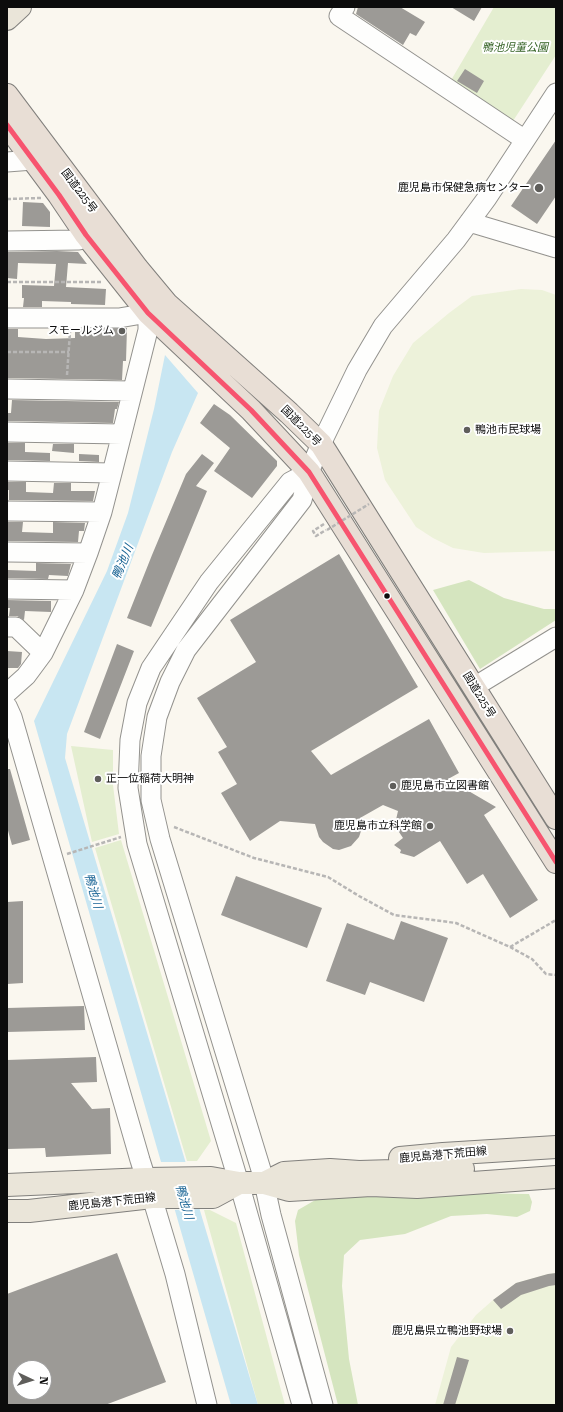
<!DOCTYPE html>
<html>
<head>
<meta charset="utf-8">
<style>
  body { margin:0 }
  #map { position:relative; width:563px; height:1412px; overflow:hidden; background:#faf7ef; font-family:"Roboto Serif",serif }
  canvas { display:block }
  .frame { position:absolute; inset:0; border:8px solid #0c0c0c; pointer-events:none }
  .north { position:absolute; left:12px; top:1360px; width:40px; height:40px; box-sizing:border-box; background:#fff; border:1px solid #9e9e9e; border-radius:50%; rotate:94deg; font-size:11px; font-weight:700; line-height:16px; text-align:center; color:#0c0c0c }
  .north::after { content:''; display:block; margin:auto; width:14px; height:18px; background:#5f5e5b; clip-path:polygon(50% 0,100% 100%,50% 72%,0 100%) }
</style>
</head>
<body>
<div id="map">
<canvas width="563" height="1412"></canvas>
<div class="frame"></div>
<div class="north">N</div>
</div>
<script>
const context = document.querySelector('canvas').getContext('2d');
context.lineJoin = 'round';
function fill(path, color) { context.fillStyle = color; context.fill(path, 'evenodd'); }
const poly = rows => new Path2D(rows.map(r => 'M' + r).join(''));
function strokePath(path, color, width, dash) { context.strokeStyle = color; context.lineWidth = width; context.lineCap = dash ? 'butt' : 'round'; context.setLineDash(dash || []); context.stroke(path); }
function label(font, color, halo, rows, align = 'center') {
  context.font = font + ' "Roboto Serif","Noto Sans JP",serif'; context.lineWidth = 4; context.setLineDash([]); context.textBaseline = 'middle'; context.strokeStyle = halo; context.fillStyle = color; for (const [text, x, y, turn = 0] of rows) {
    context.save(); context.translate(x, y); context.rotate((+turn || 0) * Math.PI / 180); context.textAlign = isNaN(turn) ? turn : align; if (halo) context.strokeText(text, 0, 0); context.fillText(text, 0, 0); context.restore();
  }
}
fill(poly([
  [494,7,556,7,556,55,511,124,450,82],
  [71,746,113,750,113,785,119,834,92,842],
  [121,840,211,1141,197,1161,187,1161,95,848],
  [204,1210,210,1210,236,1223,285,1405,258,1405]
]), '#e4eed0');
fill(poly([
  [469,580,504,598,544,609,556,609,556,620,480,669,433,590],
  [456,1193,529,1194,532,1202,530,1211,517,1217,487,1214,451,1216,405,1234,360,1240,344,1255,342,1286,349,1359,358,1405,338,1405,299,1255,295,1221,298,1210,317,1199,392,1195]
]), '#d5e5bf');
fill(poly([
  [521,289,542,290,556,295,556,551,484,553,453,548,433,538,416,527,385,480,377,448,379,411,393,376,413,343,449,313,472,296],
  [556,1273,556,1405,435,1405,451,1347,476,1315,493,1300,516,1283,548,1274]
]), '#edf2da');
fill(poly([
  [165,355,198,393,172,452,67,734,65,758,258,1405,231,1405,34,721,107,571,128,513,154,409]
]), '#c8e6f2');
fill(poly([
  [159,1162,187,1162,201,1209,172,1210]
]), '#faf7ef');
fill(poly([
  [358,7,400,7,425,22,416,36,410,33,403,45,356,14],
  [451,7,482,7,474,21],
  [465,69,484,81,477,93,457,81],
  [556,140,556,196,537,224,511,206],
  [23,202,43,203,50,212,50,227,22,226],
  [57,251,78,252,87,264,68,263,66,287,106,289,105,305,71,304,71,302,42,301,42,307,23,307,24,298,22,298,22,285,54,286,56,264,18,263,17,279,7,278,7,252],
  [127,328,126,361,123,361,122,380,7,378,7,329,18,329,18,337,46,339,75,338,75,329],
  [12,400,119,402,117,409,115,409,113,423,7,421,8,413,11,413],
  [214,404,230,415,277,461,277,466,252,498,214,471,230,448,200,423],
  [7,443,25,443,25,452,50,453,50,461,7,460],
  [53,444,74,444,74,453,52,451],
  [79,454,99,455,99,462,79,461],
  [202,454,214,463,196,486,207,491,151,627,127,618,152,555,186,474],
  [7,482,26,482,26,492,53,493,54,483,71,483,71,491,95,491,93,501,9,500,9,490,7,490],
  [8,522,23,522,22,532,53,533,53,522,85,523,84,531,79,531,78,542,8,541],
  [339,554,418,687,311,751,331,775,429,719,459,773,448,779,496,807,484,815,538,900,510,918,483,874,467,884,440,841,414,857,400,853,401,850,394,845,403,838,397,829,395,824,398,811,383,805,360,818,361,831,359,837,351,846,339,850,333,849,323,842,319,837,315,824,280,821,250,841,221,793,237,784,218,752,227,747,197,698,256,662,230,620],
  [36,563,71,564,68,576,49,575,48,579,7,578,8,570,36,571],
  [7,600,51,601,51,612,25,611,24,620,17,616,9,616,10,608,7,608],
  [117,644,134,651,100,739,84,732],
  [7,651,22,652,21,664,18,668,7,668],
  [7,769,10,769,30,840,12,845,7,827],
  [236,876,322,908,307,948,221,915],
  [23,901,23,983,7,984,7,902],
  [401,921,448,938,424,1002,370,982,365,995,326,981,347,923,394,940],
  [84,1006,85,1030,7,1032,7,1008],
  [96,1057,97,1082,71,1083,92,1109,110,1108,111,1154,46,1157,45,1148,7,1149,7,1060],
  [117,1253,166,1382,105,1405,7,1405,7,1294],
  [20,1368,44,1368,44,1392,20,1392],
  [556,1273,556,1285,549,1286,521,1295,501,1309,493,1300,516,1283,548,1274],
  [457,1357,469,1360,455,1405,443,1405]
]), '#9c9a96');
const minor = poly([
  [345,7,339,16,525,140],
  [7,162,33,160],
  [469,222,556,248],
  [7,241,79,240,86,235],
  [7,318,119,318,148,313,148,330,112,473,102,512,88,553,74,590,43,653,26,676,7,693],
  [7,389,132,391],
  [7,432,122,434],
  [7,471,112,473],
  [7,511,102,512],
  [7,552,88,553],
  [7,589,74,590],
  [7,627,16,627,43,653],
  [474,687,556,637],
  [7,706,12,717,140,1160,146,1179],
  [152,1197,175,1274,207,1405],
  [302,1405,239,1183,137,844,128,788,130,740,137,703,151,668,209,582,290,482,309,472],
  [323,1405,271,1215,262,1173,160,839,151,800,151,756,157,717,170,682,186,650,302,500,309,472,321,444,357,370,383,326,456,240,487,198,556,93]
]);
const major = poly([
  [7,19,20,7],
  [400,1158,443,1154,556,1147],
  [264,1183,284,1173,330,1170,359,1172,463,1169],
  [7,1185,146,1179,211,1178,239,1183,264,1183,289,1190,371,1185,417,1187,556,1177],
  [7,1211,29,1211,152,1197,213,1197,239,1183]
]);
const highway = poly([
  [7,95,137,268,167,304,289,413,321,444,556,818],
  [7,125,59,195,86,235,148,313,251,410,309,472,556,862]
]);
strokePath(minor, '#93928e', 21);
strokePath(major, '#807f7c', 24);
strokePath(highway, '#807f7c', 24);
strokePath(poly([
  [7,199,41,198],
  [7,282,101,282],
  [7,352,69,352],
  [67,375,70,332],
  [324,524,313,531,316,536,326,530],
  [174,827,254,858,328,877,359,896,394,915,456,923,510,947,532,959,546,974,556,975],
  [67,854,121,837],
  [510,947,556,920]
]), '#b7b6b5', 2.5, [4, 2]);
strokePath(minor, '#fefefd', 19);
strokePath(major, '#eae5d9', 22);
strokePath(highway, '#e8ded5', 22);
strokePath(poly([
  [327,530,369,504]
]), '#b7b6b5', 2.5, [4, 2]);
strokePath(poly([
  [7,125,59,195,86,235,148,313,251,410,309,472,556,862]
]), '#f7546f', 5);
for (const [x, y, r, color] of [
  [539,188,5,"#5f5e5b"],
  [122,331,4,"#5f5e5b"],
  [467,430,4,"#5f5e5b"],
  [387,596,3.5,"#0c0c0c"],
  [98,779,4,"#5f5e5b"],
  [393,786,4,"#5f5e5b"],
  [430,826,4,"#5f5e5b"],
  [510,1331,4,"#5f5e5b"]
]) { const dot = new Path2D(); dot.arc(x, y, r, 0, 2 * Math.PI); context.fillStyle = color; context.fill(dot); strokePath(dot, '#fff', 1.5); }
label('italic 11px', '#305f20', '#fff', [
  ["鴨池児童公園",515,48]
]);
label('11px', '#0c0c0c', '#fff', [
  ["鹿児島市保健急病センター",530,188],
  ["スモールジム",114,331],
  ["鴨池市民球場",475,430,"left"],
  ["正一位稲荷大明神",106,779,"left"],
  ["鹿児島市立図書館",401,786,"left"],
  ["鹿児島市立科学館",422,826],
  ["鹿児島県立鴨池野球場",502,1331]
], 'right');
label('11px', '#0c0c0c', '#fff', [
  ["国道225号",79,191,53],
  ["国道225号",301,426,45],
  ["国道225号",479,695,58],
  ["鹿児島港下荒田線",443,1155,-5],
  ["鹿児島港下荒田線",112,1202,-6]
]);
label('italic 12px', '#1c6696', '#fff', [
  ["鴨池川",123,562,-67],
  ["鴨池川",93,891,74],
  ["鴨池川",184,1202,74]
]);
</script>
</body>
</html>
